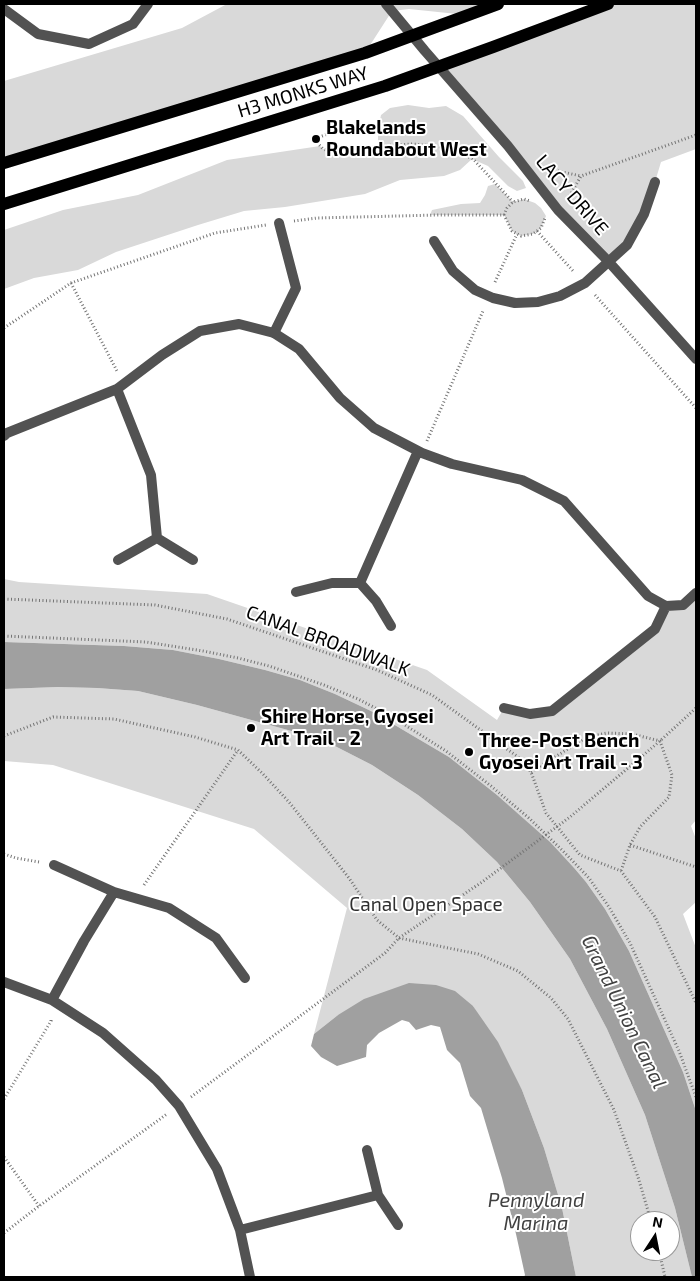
<!DOCTYPE html>
<html>
<head>
<meta charset="utf-8">
<style>
  body { margin:0 }
  #map { position:relative; width:700px; height:1281px; overflow:hidden; background:#fff; font-family:"Exo 2",sans-serif }
  canvas { display:block }
  .frame { position:absolute; inset:0; border:5px solid #000; pointer-events:none }
  .north { position:absolute; left:630px; top:1211px; width:50px; height:50px; box-sizing:border-box; background:#fff; border:1px solid #999; border-radius:50%; rotate:11deg; font-size:14px; font-weight:700; line-height:20px; text-align:center; color:#000 }
  .north::after { content:''; display:block; margin:auto; width:18px; height:22px; background:#000; clip-path:polygon(50% 0,100% 100%,50% 72%,0 100%) }
</style>
</head>
<body>
<div id="map">
<canvas width="700" height="1281"></canvas>
<div class="frame"></div>
<div class="north">N</div>
</div>
<script>
const context = document.querySelector('canvas').getContext('2d');
context.lineJoin = 'round';
function fill(path, color) { context.fillStyle = color; context.fill(path, 'evenodd'); }
const poly = rows => new Path2D(rows.map(r => 'M' + r).join(''));
function strokePath(path, color, width, dash) { context.strokeStyle = color; context.lineWidth = width; context.lineCap = dash ? 'butt' : 'round'; context.setLineDash(dash || []); context.stroke(path); }
function label(font, color, halo, rows, align = 'center') {
  context.font = font + ' "Exo 2",sans-serif'; context.lineWidth = 4; context.setLineDash([]); context.textBaseline = 'middle'; context.strokeStyle = halo; context.fillStyle = color; for (const [text, x, y, turn = 0] of rows) {
    context.save(); context.translate(x, y); context.rotate((+turn || 0) * Math.PI / 180); context.textAlign = isNaN(turn) ? turn : align; if (halo) context.strokeText(text, 0, 0); context.fillText(text, 0, 0); context.restore();
  }
}
fill(poly([
  [227,4,496,4,467,15,409,9,392,11,365,53,4,163,4,81,182,28],
  [608,4,696,4,696,149,661,162,655,182,627,245,608,261,438,64],
  [408,105,429,108,446,106,463,116,499,157,523,181,526,188,517,191,508,186,488,166,472,159,460,170,444,176,400,180,365,194,285,207,244,211,198,225,116,252,78,270,34,278,4,289,4,230,63,210,138,195,227,160,320,146,323,149,330,151,350,152,378,146,378,130,381,115,390,108],
  [495,184,513,202,524,199,535,203,541,208,546,216,541,228,533,234,521,236,512,231,504,215,430,215,432,210,461,204,480,203,485,195,488,186],
  [4,579,19,582,207,594,427,670,497,720,504,708,552,711,655,629,666,606,683,605,696,593,696,820,691,826,696,839,696,902,683,914,696,948,696,1111,683,1072,629,951,605,909,586,882,575,869,527,822,497,795,449,757,371,711,335,694,300,680,265,670,219,659,173,650,124,646,4,642],
  [58,687,97,688,138,691,197,705,295,732,329,743,372,765,418,795,462,829,497,862,530,902,570,959,607,1029,645,1115,675,1208,692,1277,576,1277,562,1208,544,1148,522,1090,473,1006,338,1015,314,1034,347,908,254,829,53,765,4,761,4,689],
  [640,1221,670,1221,670,1251,640,1251]
]), '#d9d9d9');
fill(poly([
  [4,642,124,646,173,650,219,659,265,670,300,680,335,694,371,711,449,757,497,795,550,842,575,869,586,882,605,909,629,951,683,1072,696,1111,696,1277,692,1277,675,1208,645,1115,607,1029,570,959,530,902,497,862,462,829,418,795,372,765,329,743,295,732,197,705,138,691,97,688,58,687,4,689],
  [409,983,436,985,455,991,473,1006,498,1042,522,1090,544,1148,562,1208,576,1277,524,1277,525,1275,516,1234,502,1178,481,1108,470,1096,460,1063,447,1050,440,1027,431,1025,416,1030,409,1022,402,1020,379,1033,367,1045,366,1057,337,1066,321,1057,311,1046,314,1034,338,1015,364,999]
]), '#a0a0a0');
strokePath(poly([
  [336,131,314,139,323,149,330,151,350,152,378,146,413,144,442,147,462,154,473,159,513,202],
  [544,168,581,176],
  [568,199,581,176,696,135],
  [504,215,507,208,513,202,524,199,530,201],
  [294,221,317,218,438,215,504,215,512,231,521,236,533,234,541,228,545,218],
  [537,231,574,272],
  [495,282,517,234],
  [71,283,117,371],
  [595,295,696,408],
  [4,328,71,283,215,233,266,225],
  [427,441,483,311],
  [4,599,155,605,227,619,377,670,432,695,518,757,531,772,546,813,580,855,621,871,655,917,696,1003],
  [4,636,146,642,203,651,238,658,269,666,324,685,358,699,389,715,446,751,491,786,530,819,563,851,589,878,609,907,630,943,679,1051,696,1097],
  [4,736,53,717,114,719,195,737,238,750,263,774,289,802,349,878,377,920,399,938,478,954,518,971,551,998,568,1019,614,1110,638,1177,651,1221],
  [531,772,587,737,607,733,632,734,660,741,672,775,669,797,640,827,630,845,621,871],
  [630,845,696,867],
  [4,854,16,858,39,862],
  [144,885,238,750],
  [191,1097,385,953,399,938,482,882,570,817,660,741,696,708],
  [4,1099,51,1021,51,1018],
  [4,1157,39,1206],
  [4,1233,39,1206,167,1114],
  [659,1251,665,1277]
]), '#747474', 3, [1, 2.5]);
strokePath(poly([
  [274,333,296,288,279,223]
]), '#525252', 10);
strokePath(poly([
  [386,4,425,51,508,146,558,210,608,261,696,359],
  [4,9,38,34,89,44,133,24,148,4],
  [434,241,453,271,475,290,493,298,515,303,538,302,560,296,585,283,627,245,644,214,655,182],
  [117,389,151,475,157,538],
  [4,436,7,433,117,389,162,355,200,331,239,324,274,333,299,349,340,398,374,428,422,453,452,464,522,480,564,501,648,596,666,606,683,605,696,593],
  [118,560,157,538,193,560],
  [360,583,418,451],
  [296,592,332,583,360,583,376,601,391,626],
  [504,708,530,714,552,711,655,629,666,606],
  [114,892,169,908,216,938,245,978],
  [4,982,52,1000,103,1033,156,1080,179,1106,217,1169,240,1230,250,1277],
  [52,1000,84,941,114,892,54,865],
  [378,1195,398,1225],
  [240,1230,378,1195,367,1150]
]), '#525252', 10);
strokePath(poly([
  [4,163,365,53,498,4],
  [4,204,385,86,493,47,608,4]
]), '#000', 12);
for (const [x, y, r, color] of [
  [316,139,5,"#000"],
  [251,728,5,"#000"],
  [469,752,5,"#000"]
]) { const dot = new Path2D(); dot.arc(x, y, r, 0, 2 * Math.PI); context.fillStyle = color; context.fill(dot); strokePath(dot, '#fff', 2); }
label('19px', '#000', '#fff', [
  ["H3 MONKS WAY",303,92,-17],
  ["LACY DRIVE",572,195,49],
  ["CANAL BROADWALK",328,641,20]
]);
label('bold 19px', '#000', '#fff', [
  ["Blakelands",326,128],
  ["Roundabout West",326,150],
  ["Shire Horse, Gyosei",261,717],
  ["Art Trail - 2",261,739],
  ["Three-Post Bench",479,741],
  ["Gyosei Art Trail - 3",479,763]
], 'left');
label('19px', '#303030', '#fff', [
  ["Canal Open Space",426,905]
]);
label('italic 20px', '#414141', '#fff', [
  ["Grand Union Canal",624,1012,64],
  ["Pennyland",536,1200],
  ["Marina",536,1223]
]);
</script>
</body>
</html>
